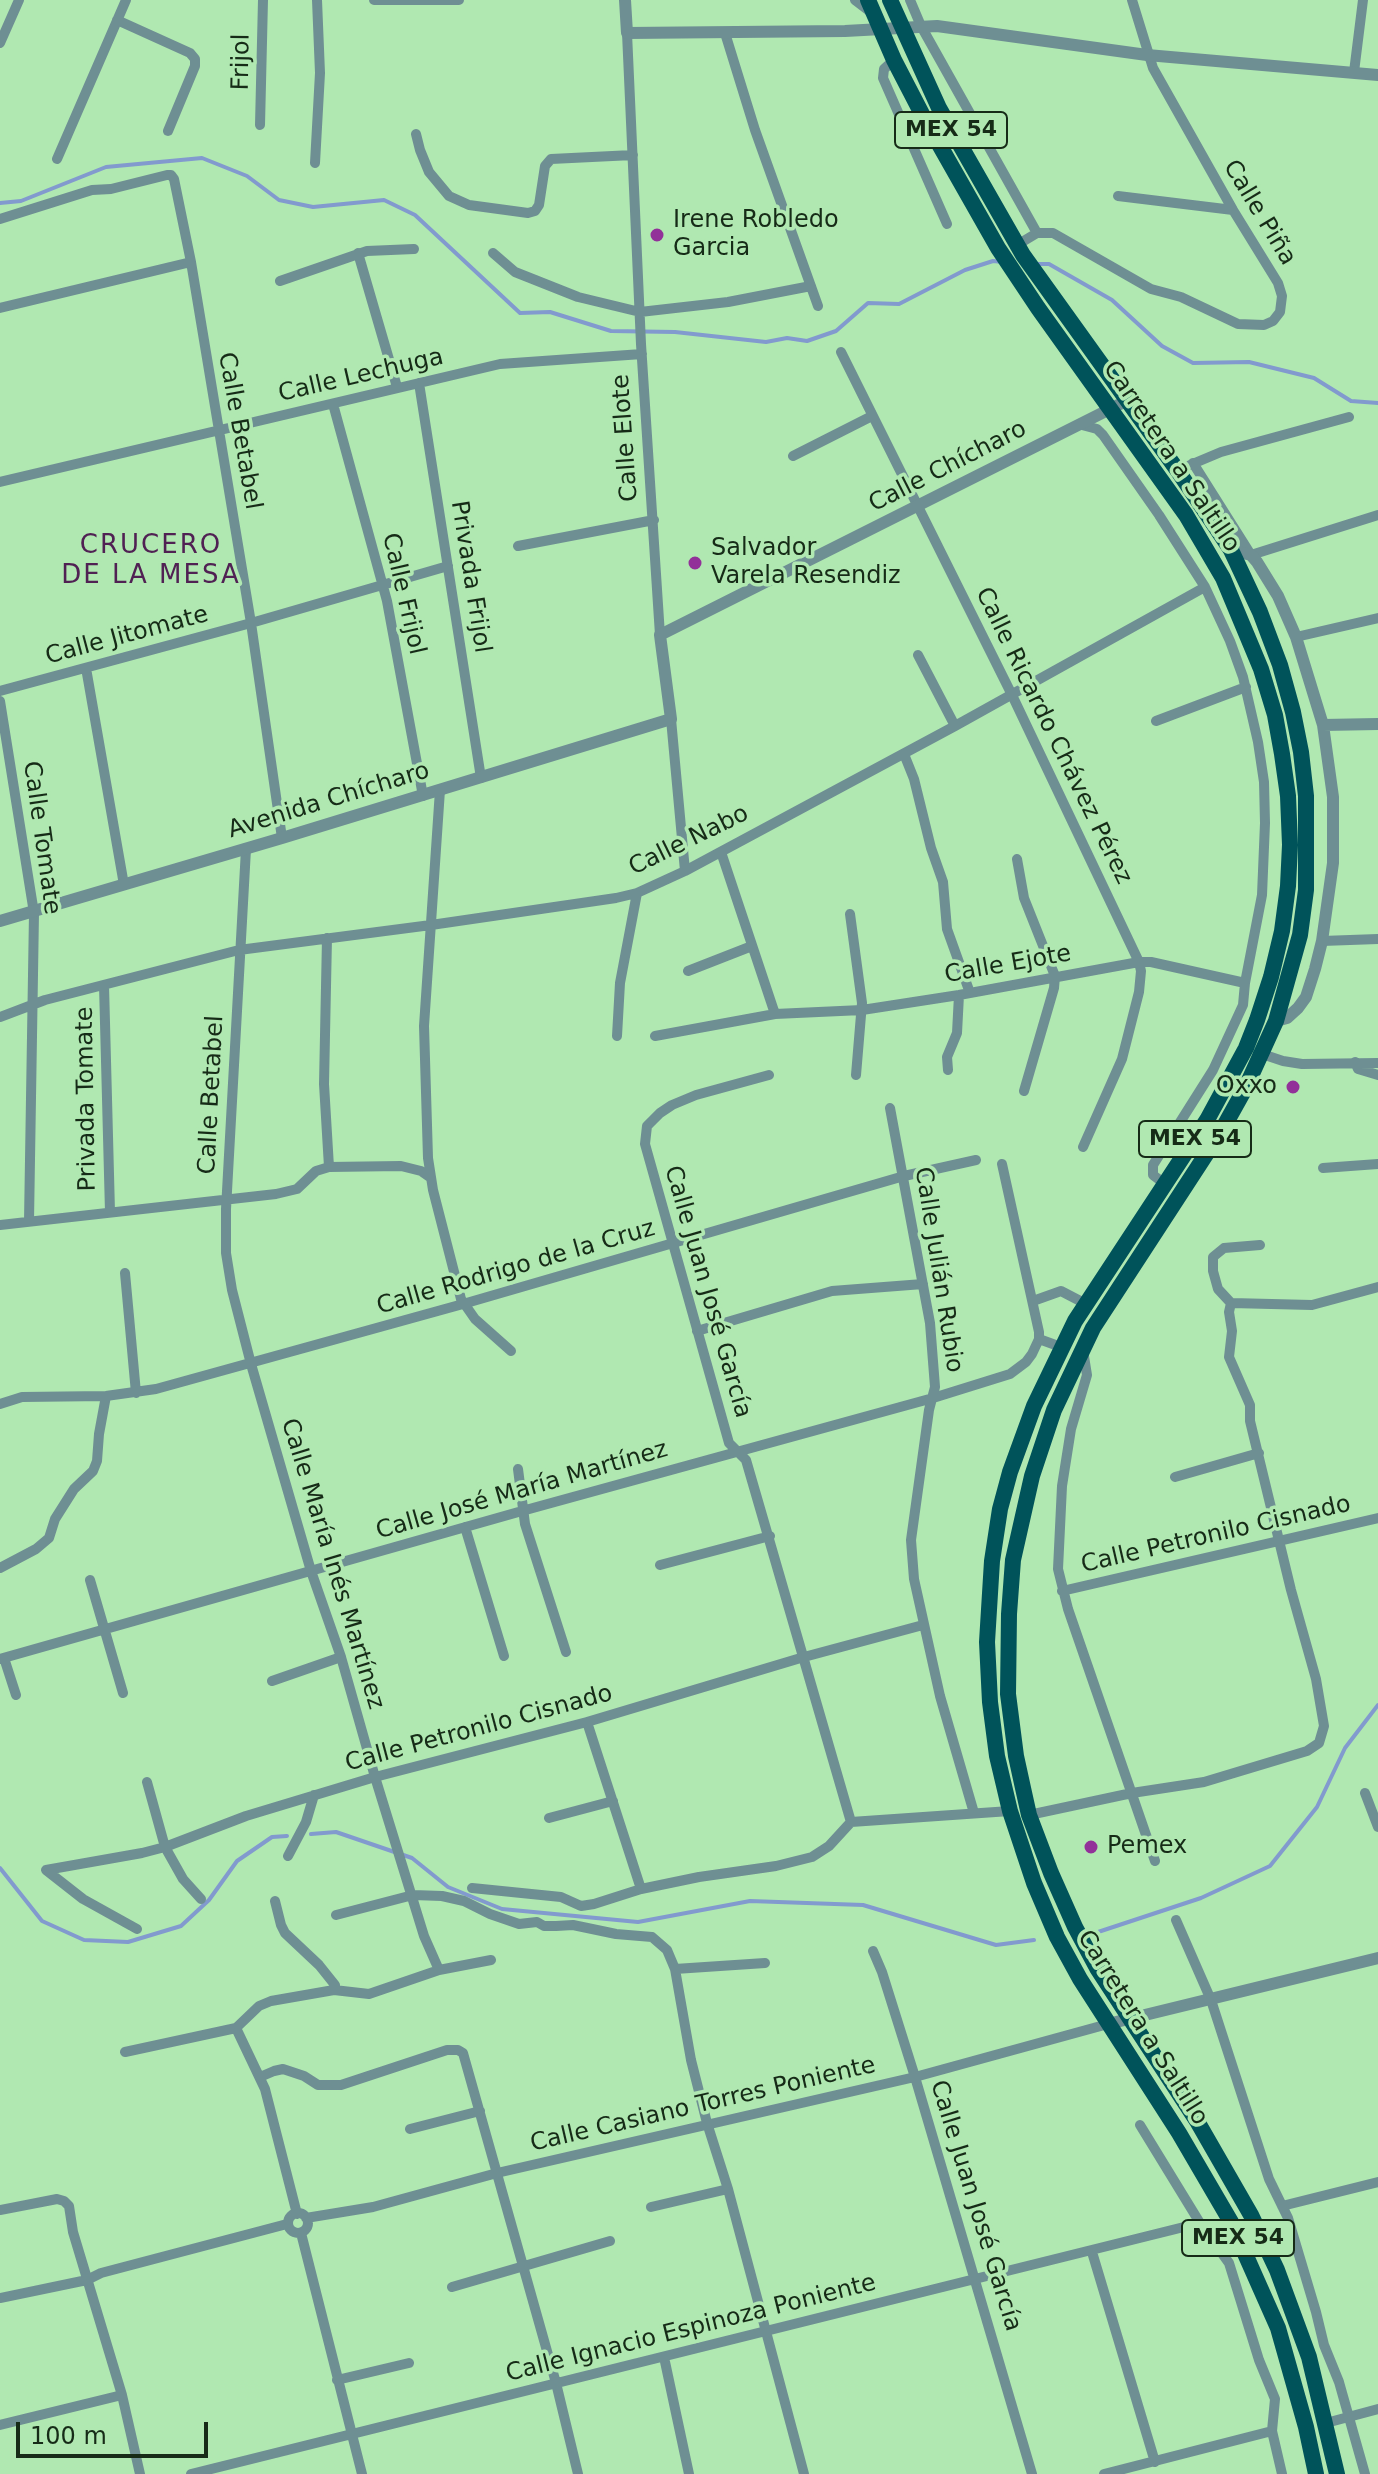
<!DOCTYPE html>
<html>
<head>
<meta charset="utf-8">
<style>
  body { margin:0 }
  #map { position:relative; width:1378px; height:2474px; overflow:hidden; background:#b0e8b1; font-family:"DejaVu Sans",sans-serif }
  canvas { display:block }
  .scale { position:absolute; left:16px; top:2422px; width:192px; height:36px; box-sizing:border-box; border:4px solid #162b17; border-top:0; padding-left:10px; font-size:24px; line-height:28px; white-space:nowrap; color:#162b17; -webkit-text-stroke:6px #b0e8b1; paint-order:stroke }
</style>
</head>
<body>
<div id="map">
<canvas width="1378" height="2474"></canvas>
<div class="scale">100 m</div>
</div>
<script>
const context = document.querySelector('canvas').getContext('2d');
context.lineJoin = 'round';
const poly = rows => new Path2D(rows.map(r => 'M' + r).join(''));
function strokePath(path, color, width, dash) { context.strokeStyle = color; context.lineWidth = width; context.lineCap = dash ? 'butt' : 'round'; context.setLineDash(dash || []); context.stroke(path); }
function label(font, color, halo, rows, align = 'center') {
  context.font = font + ' "DejaVu Sans",sans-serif'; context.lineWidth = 7; context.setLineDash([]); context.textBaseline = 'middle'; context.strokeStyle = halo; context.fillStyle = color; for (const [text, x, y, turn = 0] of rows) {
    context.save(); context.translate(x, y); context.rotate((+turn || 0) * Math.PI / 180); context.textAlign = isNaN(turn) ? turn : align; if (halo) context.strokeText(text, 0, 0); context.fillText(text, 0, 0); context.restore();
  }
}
strokePath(poly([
  [0,203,21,201,106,167,202,158,247,176,279,200,313,207,384,200,415,215,520,313,550,312,611,331,675,332,766,342,787,338,807,341,836,331,868,303,899,304,965,270,993,261,1003,262],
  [1035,264,1049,264,1112,300,1162,346,1193,363,1249,362,1314,378,1351,401,1378,403],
  [311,1834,336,1832,412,1858,448,1887,502,1909,638,1922,750,1901,863,1905,996,1945,1034,1940],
  [0,1868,42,1921,84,1940,128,1942,181,1926,209,1900,237,1861,272,1837,287,1836],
  [1092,1934,1201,1898,1270,1866,1317,1807,1345,1748,1378,1705]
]), '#829ace', 4);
strokePath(poly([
  [374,0,459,0],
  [855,0,872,13],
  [910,0,921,26,1037,233],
  [117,20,190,53,195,59,195,66,168,131],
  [627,33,641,344,660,635],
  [725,33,755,130,818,306],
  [0,43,19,0],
  [894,60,884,69,883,78,947,224],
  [1354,72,1363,0],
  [260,125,263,0],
  [416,134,420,150,429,172,449,196,469,205,528,213,535,211,539,205,545,166,551,159,633,155],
  [57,159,126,0],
  [315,163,320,73,317,0],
  [1118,196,1233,210],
  [0,219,92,190,111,189,167,175,171,175,174,179,191,262,251,623,282,838],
  [1017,245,1037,233,1053,233,1151,289,1181,297,1238,324,1264,325,1273,321,1280,312,1282,296,1278,283,1233,210,1153,68,1132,0],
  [358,253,397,387],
  [493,253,515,272,578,297,640,312,728,302,811,286],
  [280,281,367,251,414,249],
  [0,308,191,262],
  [841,352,1012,695,1139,962,1141,971,1139,992,1122,1059,1083,1147],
  [419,383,481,778],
  [333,404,387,601,423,796],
  [1082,425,1097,429,1103,435,1159,515,1205,587,1230,641,1243,677,1258,742,1264,782,1265,823,1262,895,1245,983,1243,1005,1213,1070,1153,1165,1153,1175,1165,1184],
  [793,456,872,416],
  [1193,463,1251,555,1378,515],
  [1190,465,1221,452,1349,417],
  [0,482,500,364,642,354],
  [518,546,654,520],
  [1296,637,1378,618],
  [918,655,955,726],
  [86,668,124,885],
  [0,691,251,623,448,566],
  [0,701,34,913,29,1221],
  [671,719,685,871],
  [1156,721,1246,687],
  [904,754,914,779,931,848,943,882,947,929,970,993],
  [440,790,424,1026,428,1158,433,1190,461,1299,475,1319,511,1351],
  [246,849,226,1209,226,1253,232,1290,251,1364,311,1571,341,1657,375,1777,424,1936,439,1970],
  [721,852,775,1014],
  [1017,859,1024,898,1055,976,1054,988,1024,1091],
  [850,914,862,1003,856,1075],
  [327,938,324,1084,329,1167],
  [1322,941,1378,939],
  [688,971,752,946],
  [104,985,110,1212],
  [0,1017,45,1000,239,950,431,925,616,898,637,893,685,871,955,726,1205,587],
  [617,1036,620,983,637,893],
  [655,1036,775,1014,862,1010,959,995,1139,962,1151,962,1245,983],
  [1262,1054,1283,1061,1302,1064,1378,1063],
  [1355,1062,1358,1069,1378,1075],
  [948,1070,947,1057,957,1033,959,995],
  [769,1075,696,1095,672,1105,660,1113,647,1126,645,1144,729,1443,746,1460,851,1822],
  [890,1108,930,1323,935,1387,929,1410,911,1540,914,1579,940,1696,974,1813],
  [1323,1168,1378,1164],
  [0,1225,276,1194,297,1189,316,1171,329,1167,401,1166,421,1171,431,1178],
  [1260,1245,1224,1248,1213,1257,1213,1271,1218,1289,1231,1303,1312,1305,1378,1287],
  [125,1273,136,1393],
  [1033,1301,1061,1291,1086,1304],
  [697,1331,832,1291,923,1284],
  [1039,1339,1061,1347],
  [1083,1350,1087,1375,1071,1429,1062,1486,1058,1569,1068,1609,1155,1861],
  [0,1404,22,1397,106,1396,156,1389,463,1304,904,1176,976,1160],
  [518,1469,525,1524,566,1652],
  [1175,1477,1259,1453],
  [465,1527,504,1656],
  [660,1565,770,1536],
  [0,1568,36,1549,49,1538,55,1519,74,1489,93,1471,97,1461,99,1434,106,1396],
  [90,1580,123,1693],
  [1062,1591,1378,1518],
  [4,1658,16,1695],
  [0,1659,522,1511,933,1398,1010,1374,1026,1362,1032,1354,1039,1339,1039,1332,1002,1164],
  [272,1681,341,1657],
  [587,1722,641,1889],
  [147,1782,165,1847,183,1879,201,1899],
  [1365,1793,1378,1827],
  [1029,1815,1132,1793,1204,1782,1307,1751,1319,1743,1324,1726,1316,1679,1291,1590,1250,1421,1250,1405,1229,1357,1232,1331,1229,1312,1231,1303],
  [549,1818,613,1801],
  [288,1856,306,1822,314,1795],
  [46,1870,142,1853,165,1847,246,1816,375,1777,587,1722,804,1657,923,1625],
  [46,1870,83,1899,137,1929],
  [472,1888,561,1897,581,1906,594,1904,641,1889,699,1877,776,1866,812,1857,829,1846,851,1822,1010,1811],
  [275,1901,281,1925,285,1933,319,1965,335,1985,334,1990],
  [336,1915,413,1895,442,1896,464,1901,490,1914,519,1924,537,1922,544,1926,556,1926,573,1925,616,1934,652,1937,667,1950,675,1969,765,1963],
  [1176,1920,1211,2000,1269,2179,1288,2218,1316,2312,1324,2345,1339,2382,1365,2474],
  [873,1951,882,1972,915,2077,1032,2474],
  [675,1969,691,2060,707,2123,728,2189,804,2474],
  [236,2028,265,2089,297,2214],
  [125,2052,236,2028,259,2006,271,2001,334,1990,369,1994,439,1970,491,1960],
  [260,2077,274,2071,283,2069,304,2076,318,2085,341,2085,447,2050,458,2050,463,2053,556,2383,578,2474],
  [1140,2125,1200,2223,1229,2263,1259,2360,1275,2399,1272,2431,1282,2474],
  [410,2129,480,2111],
  [1282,2206,1378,2182],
  [651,2207,728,2189],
  [0,2210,57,2199,64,2201,69,2206,73,2232,122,2395,140,2474],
  '288 2223a10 10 0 1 1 20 0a10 10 0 1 1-20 0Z',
  [306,2218,373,2207,497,2173,915,2077,1108,2024],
  [301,2233,362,2474],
  [1092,2252,1155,2462],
  [452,2287,610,2241],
  [0,2298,87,2280,101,2273,287,2224],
  [664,2357,689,2474],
  [337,2380,409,2363],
  [1326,2423,1378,2409],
  [0,2425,122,2395],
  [191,2474,1200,2223],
  [1104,2474,1272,2431]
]), '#6e8f93', 10);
strokePath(poly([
  [625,0,627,33,845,31,937,26,1147,55,1378,75],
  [1231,550,1251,555,1257,562,1278,596,1296,637,1323,725,1333,797,1333,863,1322,941,1315,969,1306,997,1298,1008,1287,1018,1276,1021],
  [1323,725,1378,724],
  [0,921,282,838,671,719,660,635,1126,401],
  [1108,2024,1378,1958]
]), '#6e8f93', 12);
strokePath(poly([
  [868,0,894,60,923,116,998,248,1038,308,1186,515,1223,578,1261,669,1275,715,1282,754,1288,796,1290,845,1288,886,1282,931,1271,977,1257,1020,1246,1048,1207,1120,1075,1321,1034,1406,1010,1472,1000,1509,992,1561,987,1642,990,1702,997,1756,1010,1811,1034,1883,1057,1937,1080,1979,1179,2133,1231,2222,1278,2328,1306,2427,1316,2474],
  [890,0,939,108,1023,255,1178,471,1231,550,1260,612,1280,665,1293,712,1301,752,1306,796,1306,890,1300,935,1276,1021,1246,1087,1222,1130,1093,1328,1054,1410,1032,1476,1013,1560,1009,1614,1008,1694,1016,1756,1023,1788,1029,1815,1051,1873,1075,1927,1097,1968,1197,2121,1251,2215,1277,2270,1309,2357,1337,2474]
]), '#00535a', 16);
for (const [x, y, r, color] of [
  [657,235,8,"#923199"],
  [695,563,8,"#923199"],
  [1293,1087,8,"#923199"],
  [1091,1847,8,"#923199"]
]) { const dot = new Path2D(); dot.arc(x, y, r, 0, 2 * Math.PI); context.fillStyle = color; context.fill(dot); strokePath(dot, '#b0e8b1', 3); }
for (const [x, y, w] of [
  [951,130,112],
  [1195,1139,112],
  [1238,2238,112]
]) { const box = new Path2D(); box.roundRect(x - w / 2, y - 18, w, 36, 6); context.fillStyle = '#b0e8b1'; context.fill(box); strokePath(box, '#162b17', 2); }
label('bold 22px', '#162b17', null, [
  ["MEX 54",951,130],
  ["MEX 54",1195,1139],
  ["MEX 54",1238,2238]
]);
label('24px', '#162b17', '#b0e8b1', [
  ["Frijol",242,62,-89],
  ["Calle Piña",1259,213,59],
  ["Calle Lechuga",361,376,-13],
  ["Calle Betabel",239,431,80],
  ["Calle Elote",626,438,-94],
  ["Carretera a Saltillo",1171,457,56],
  ["Calle Chícharo",948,467,-27],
  ["Privada Frijol",470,577,81],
  ["Calle Frijol",403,594,77],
  ["Calle Jitomate",127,636,-15],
  ["Calle Ricardo Chávez Pérez",1053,736,64],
  ["Avenida Chícharo",329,801,-17],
  ["Calle Tomate",41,838,82],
  ["Calle Nabo",689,841,-26],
  ["Calle Ejote",1008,965,-10],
  ["Calle Betabel",212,1095,-87],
  ["Privada Tomate",87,1099,-91],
  ["Calle Rodrigo de la Cruz",516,1268,-16],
  ["Calle Julián Rubio",938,1270,81],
  ["Calle Juan José García",707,1292,74],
  ["Calle José María Martínez",522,1491,-16],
  ["Calle Petronilo Cisnado",1216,1535,-13],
  ["Calle María Inés Martínez",332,1564,73],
  ["Calle Petronilo Cisnado",479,1729,-15],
  ["Carretera a Saltillo",1142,2028,58],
  ["Calle Casiano Torres Poniente",703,2105,-13],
  ["Calle Juan José García",975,2206,73],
  ["Calle Ignacio Espinoza Poniente",691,2329,-14]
]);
label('24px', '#162b17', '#b0e8b1', [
  ["Irene Robledo",673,221],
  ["Garcia",673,249],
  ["Salvador",711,549],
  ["Varela Resendiz",711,577],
  ["Oxxo",1277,1087,"right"],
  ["Pemex",1107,1847]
], 'left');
context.letterSpacing = '2px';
label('26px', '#502153', '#b0e8b1', [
  ["CRUCERO",151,546],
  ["DE LA MESA",151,576]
]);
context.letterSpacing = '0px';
</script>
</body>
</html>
